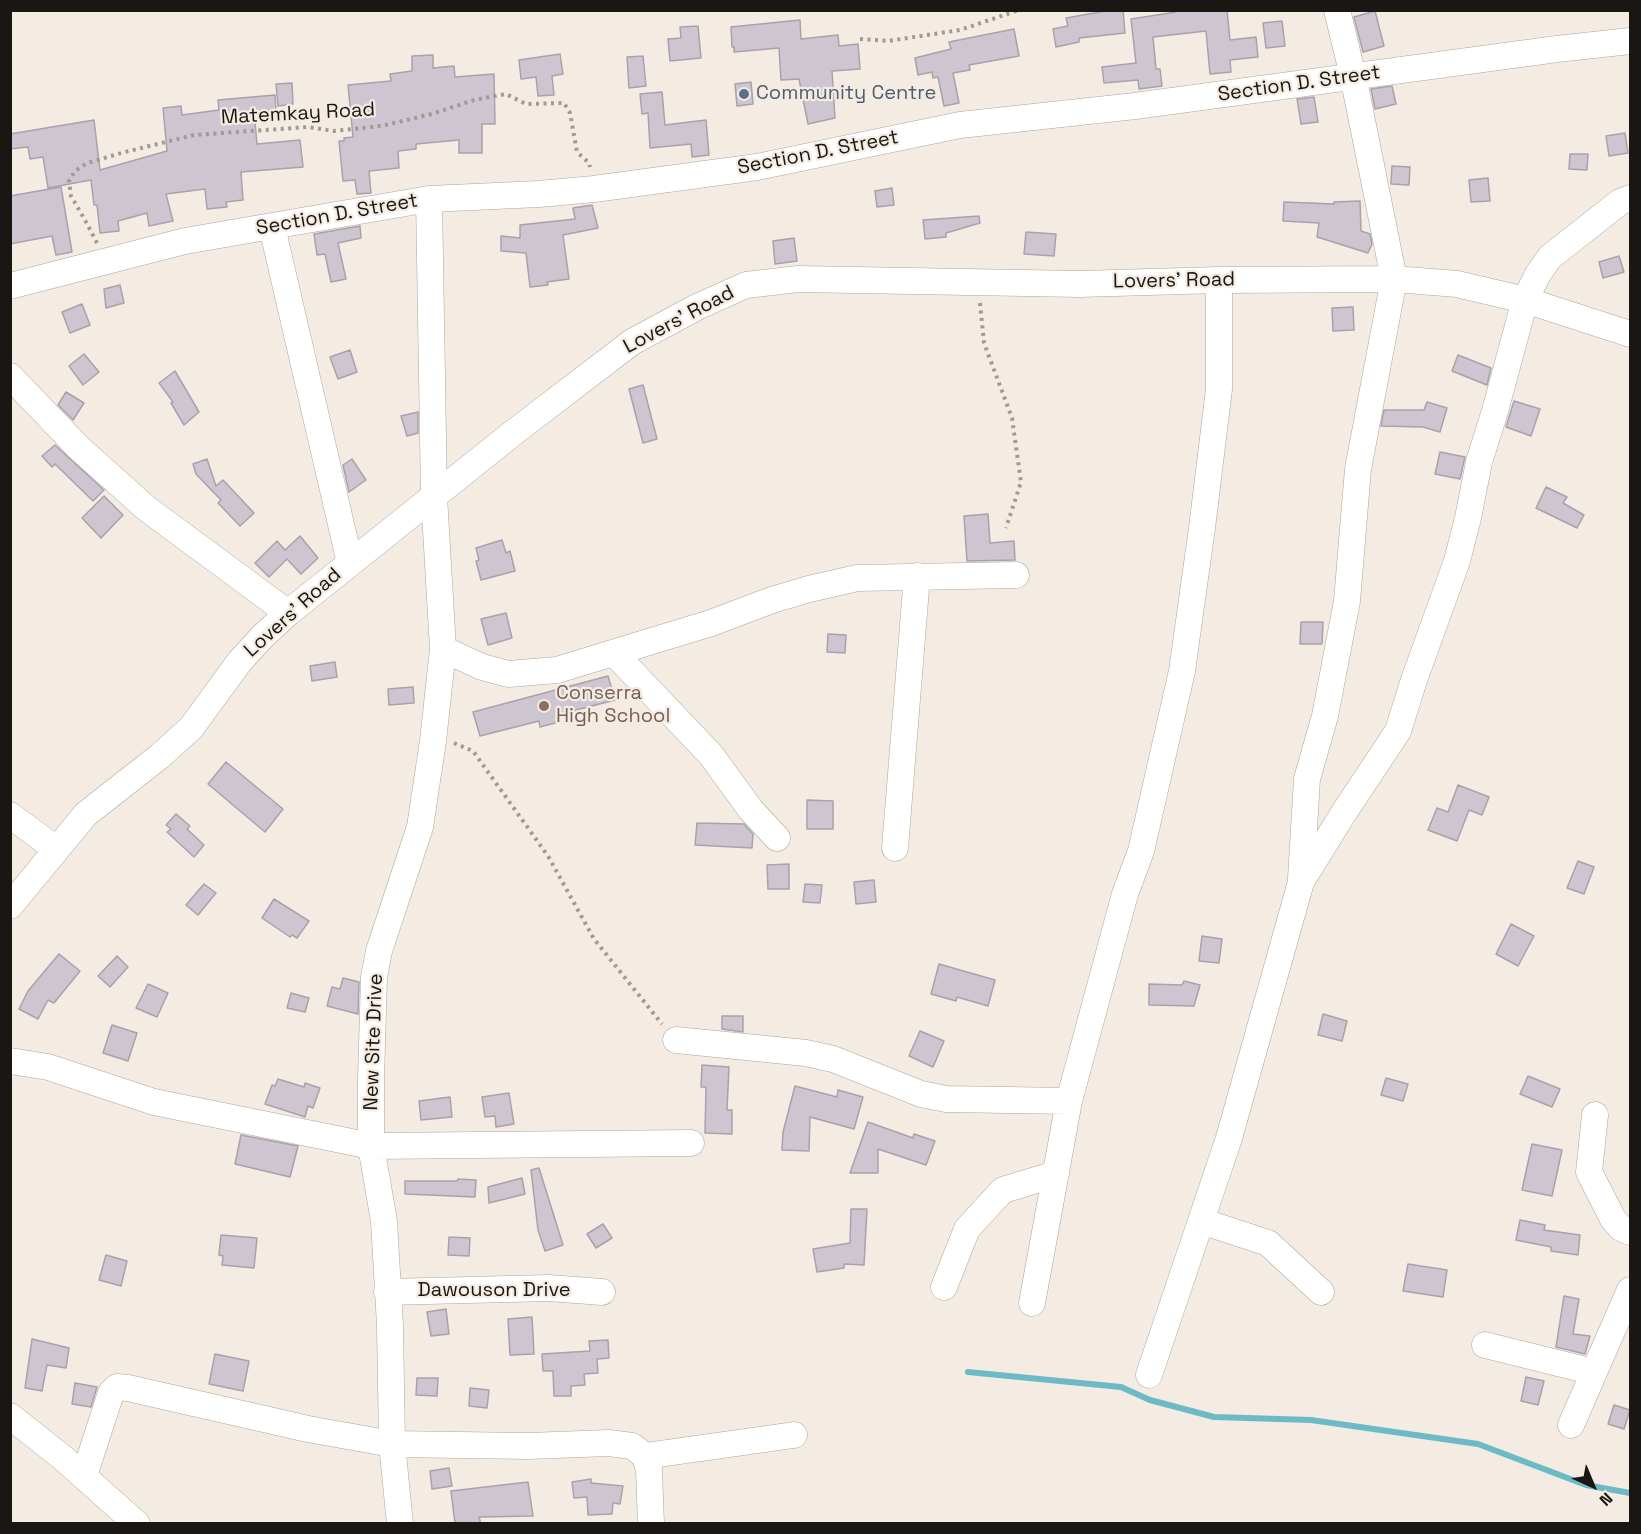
<!DOCTYPE html>
<html>
<head>
<meta charset="utf-8">
<style>
  body { margin:0 }
  #map { position:relative; width:1641px; height:1534px; overflow:hidden; background:#f4ece2; font-family:"Space Grotesk",sans-serif }
  canvas { display:block }
  .frame { position:absolute; inset:0; border:12px solid #191613; pointer-events:none }
  .north { position:absolute; left:1563px; top:1456px; width:60px; height:60px; -webkit-text-stroke:4px #f4ece2; paint-order:stroke; rotate:136deg; font-size:16px; font-weight:700; line-height:24px; text-align:center; color:#191613 }
  .north::after { content:''; display:block; margin:auto; width:21px; height:27px; background:#191613; clip-path:polygon(50% 0,100% 100%,50% 72%,0 100%) }
</style>
</head>
<body>
<div id="map">
<canvas width="1641" height="1534"></canvas>
<div class="frame"></div>
<div class="north">N</div>
</div>
<script>
const context = document.querySelector('canvas').getContext('2d');
context.lineJoin = 'round';
const poly = rows => new Path2D(rows.map(r => 'M' + r).join(''));
function strokePath(path, color, width, dash) { context.strokeStyle = color; context.lineWidth = width; context.lineCap = dash ? 'butt' : 'round'; context.setLineDash(dash || []); context.stroke(path); }
function fill(path, color) { context.fillStyle = color; context.fill(path, 'evenodd'); }
function label(font, color, halo, rows, align = 'center') {
  context.font = font + ' "Space Grotesk",sans-serif'; context.lineWidth = 4.5; context.setLineDash([]); context.textBaseline = 'middle'; context.strokeStyle = halo; context.fillStyle = color; for (const [text, x, y, turn = 0] of rows) {
    context.save(); context.translate(x, y); context.rotate((+turn || 0) * Math.PI / 180); context.textAlign = isNaN(turn) ? turn : align; if (halo) context.strokeText(text, 0, 0); context.fillText(text, 0, 0); context.restore();
  }
}
strokePath(poly([
  [968,1372,1121,1387,1150,1400,1214,1417,1311,1420,1478,1444,1586,1485,1630,1493]
]), '#6dbac7', 6);
const building = poly([
  [1111,10,1123,10,1125,33,1079,38,1079,42,1056,47,1053,29,1068,26,1066,18,1111,10],
  [1176,10,1227,10,1230,40,1256,37,1258,57,1230,60,1231,72,1210,74,1206,31,1153,37,1156,69,1160,69,1162,86,1139,89,1138,80,1104,83,1102,67,1136,63,1131,19,1176,12,1176,10],
  [1375,11,1384,46,1363,52,1354,17,1375,11],
  [800,20,801,39,838,35,839,46,858,44,860,69,832,71,835,118,808,124,799,79,781,80,779,48,734,52,734,47,732,47,731,27,800,20],
  [1282,21,1285,46,1266,48,1263,23,1282,21],
  [698,26,701,58,670,61,668,39,681,38,680,27,698,26],
  [1014,29,1019,56,969,65,970,70,953,73,959,103,944,106,938,77,933,78,932,72,918,75,915,58,951,49,949,42,1014,29],
  [560,54,563,74,552,76,554,95,538,96,536,77,521,79,519,60,560,54],
  [433,55,433,68,454,66,455,77,494,74,495,124,482,124,482,153,459,153,459,140,416,144,416,149,398,151,399,168,369,171,371,193,357,194,355,180,343,181,339,141,344,141,344,138,353,137,348,85,391,81,390,74,412,71,412,56,433,55],
  [643,56,646,86,629,88,627,57,643,56],
  [751,82,753,104,737,106,735,84,751,82],
  [292,83,293,104,278,106,276,84,292,83],
  [1392,86,1396,104,1375,109,1371,89,1392,86],
  [662,92,665,125,706,120,709,155,692,157,691,144,650,148,648,113,642,114,640,94,662,92],
  [275,95,276,110,254,111,257,144,300,140,303,167,241,172,243,200,226,202,227,207,207,209,205,189,166,194,173,221,149,226,147,213,118,221,119,231,100,233,97,205,94,205,91,180,48,188,43,157,30,159,28,147,10,149,10,134,94,120,100,170,167,151,163,108,181,106,182,115,219,110,218,100,275,95],
  [1314,97,1318,122,1301,124,1297,99,1314,97],
  [1625,133,1628,153,1609,156,1606,136,1625,133],
  [1570,154,1588,154,1587,170,1569,169,1570,154],
  [1392,166,1410,167,1409,185,1391,184,1392,166],
  [1488,178,1490,201,1471,202,1469,180,1488,178],
  [61,187,72,252,56,255,52,236,10,244,10,196,61,187],
  [892,188,894,205,877,207,875,191,892,188],
  [1360,201,1361,231,1370,234,1372,244,1368,253,1317,237,1319,223,1283,221,1284,202,1334,204,1334,202,1360,201],
  [592,205,598,228,563,235,569,279,547,282,548,285,530,287,526,253,501,251,501,236,520,238,520,225,575,219,573,208,592,205],
  [979,216,980,223,946,233,946,237,925,239,923,220,979,216],
  [360,226,361,238,338,243,346,279,331,282,325,254,317,255,314,234,360,226],
  [1026,232,1056,234,1054,256,1024,254,1026,232],
  [794,238,797,261,775,264,773,241,794,238],
  [1619,256,1624,272,1603,278,1599,262,1619,256],
  [120,285,124,303,106,308,104,289,120,285],
  [82,304,90,325,70,333,62,312,82,304],
  [1353,307,1354,330,1333,331,1332,308,1353,307],
  [350,350,357,372,338,379,330,357,350,350],
  [84,354,99,372,83,385,69,366,84,354],
  [1458,355,1491,368,1487,385,1452,371,1458,355],
  [175,371,199,412,184,425,171,403,173,402,159,383,175,371],
  [643,385,657,439,643,443,629,389,643,385],
  [66,392,84,403,73,420,58,405,66,392],
  [1514,401,1540,409,1531,436,1506,427,1514,401],
  [1427,402,1447,408,1440,432,1423,427,1381,426,1384,410,1424,410,1427,402],
  [418,412,418,433,407,436,401,416,418,412],
  [55,445,104,490,93,501,55,464,52,467,42,456,55,445],
  [1440,452,1465,457,1460,479,1435,474,1440,452],
  [207,459,216,486,223,480,254,513,240,526,218,503,221,500,196,474,193,464,207,459],
  [352,459,366,480,349,492,343,465,352,459],
  [1546,487,1567,497,1563,503,1584,515,1577,528,1536,508,1546,487],
  [104,496,123,515,101,538,82,518,104,496],
  [988,514,990,543,1014,541,1015,560,967,561,964,516,988,514],
  [300,536,318,558,301,574,287,559,269,577,255,563,277,541,285,550,300,536],
  [502,540,506,553,510,551,515,571,481,580,476,561,479,560,476,548,502,540],
  [506,613,512,638,488,645,481,619,506,613],
  [1301,622,1323,622,1322,644,1300,644,1301,622],
  [828,634,846,635,845,653,827,652,828,634],
  [335,662,337,677,312,681,310,666,335,662],
  [608,676,615,700,557,715,559,722,540,727,539,721,480,736,473,712,608,676],
  [413,687,414,703,389,705,388,689,413,687],
  [226,762,283,809,265,832,208,784,226,762],
  [1458,785,1489,797,1482,815,1469,810,1457,841,1428,830,1437,808,1448,812,1458,785],
  [807,800,833,801,833,829,807,829,807,800],
  [176,814,190,826,187,829,204,845,194,857,167,832,171,829,166,825,176,814],
  [697,823,744,824,753,834,752,848,695,845,697,823],
  [1578,861,1594,867,1584,894,1567,888,1578,861],
  [789,864,789,889,768,889,767,865,789,864],
  [874,880,876,902,856,904,854,882,874,880],
  [204,884,216,893,198,915,186,905,204,884],
  [805,884,822,885,820,903,803,902,805,884],
  [274,899,309,921,297,938,292,935,290,937,262,918,274,899],
  [1511,924,1534,936,1518,966,1496,954,1511,924],
  [1202,936,1222,939,1219,963,1199,961,1202,936],
  [59,954,80,971,54,1003,48,1000,38,1019,19,1009,28,991,59,954],
  [117,956,128,967,110,987,98,976,117,956],
  [939,964,995,980,988,1006,957,997,956,1001,931,994,939,964],
  [343,978,359,982,358,1014,327,1006,332,987,340,989,343,978],
  [1184,981,1200,985,1194,1006,1149,1005,1149,984,1182,985,1184,981],
  [148,984,168,993,157,1017,136,1008,148,984],
  [291,993,309,998,305,1012,287,1008,291,993],
  [1323,1014,1347,1021,1342,1041,1318,1035,1323,1014],
  [722,1016,743,1016,743,1032,722,1029,722,1016],
  [112,1025,137,1033,128,1061,103,1053,112,1025],
  [920,1031,944,1041,933,1067,909,1056,920,1031],
  [702,1065,729,1067,727,1110,732,1110,732,1134,705,1133,706,1087,701,1087,702,1065],
  [1528,1076,1560,1089,1552,1107,1520,1094,1528,1076],
  [1386,1078,1408,1084,1403,1101,1381,1095,1386,1078],
  [278,1079,304,1087,305,1083,320,1088,313,1108,308,1106,305,1117,265,1104,272,1085,275,1086,278,1079],
  [795,1086,837,1097,838,1090,863,1097,854,1129,810,1117,809,1151,782,1150,783,1132,795,1086],
  [509,1093,514,1124,496,1127,495,1116,485,1117,482,1097,509,1093],
  [450,1097,452,1117,421,1120,419,1101,450,1097],
  [868,1122,913,1138,914,1134,935,1141,926,1165,878,1149,878,1173,850,1173,868,1122],
  [241,1135,298,1146,290,1177,235,1164,241,1135],
  [1532,1144,1562,1150,1552,1196,1522,1190,1532,1144],
  [539,1168,563,1245,545,1251,538,1230,531,1170,539,1168],
  [522,1178,525,1194,489,1203,488,1187,522,1178],
  [458,1179,476,1180,475,1197,405,1194,405,1181,457,1181,458,1179],
  [851,1209,867,1209,864,1265,844,1264,844,1268,817,1272,813,1249,850,1243,851,1209],
  [1520,1220,1545,1225,1544,1230,1580,1235,1578,1255,1551,1251,1551,1247,1516,1240,1520,1220],
  [603,1224,612,1238,596,1248,587,1234,603,1224],
  [221,1235,257,1238,254,1268,222,1265,223,1256,219,1255,221,1235],
  [449,1237,470,1238,469,1256,448,1255,449,1237],
  [106,1255,127,1261,121,1286,99,1280,106,1255],
  [1408,1264,1447,1270,1443,1297,1403,1291,1408,1264],
  [1564,1296,1579,1299,1573,1334,1590,1336,1585,1354,1556,1347,1564,1296],
  [446,1309,449,1334,431,1336,427,1312,446,1309],
  [532,1317,534,1354,510,1355,508,1319,532,1317],
  [32,1339,69,1348,66,1368,47,1365,42,1391,25,1388,32,1339],
  [608,1340,609,1358,597,1359,598,1373,584,1374,585,1385,571,1386,571,1396,554,1396,553,1371,543,1371,542,1354,590,1351,589,1341,608,1340],
  [215,1354,249,1361,243,1391,209,1384,215,1354],
  [1526,1377,1544,1381,1538,1405,1521,1401,1526,1377],
  [417,1378,438,1378,437,1396,416,1395,417,1378],
  [75,1383,97,1387,91,1407,72,1404,75,1383],
  [470,1388,489,1390,487,1408,469,1406,470,1388],
  [1614,1405,1630,1410,1624,1429,1608,1424,1614,1405],
  [449,1468,452,1486,432,1489,430,1471,449,1468],
  [591,1479,591,1483,623,1486,620,1504,613,1503,612,1514,588,1515,587,1497,574,1498,572,1482,591,1479],
  [528,1482,533,1516,479,1517,481,1524,455,1524,451,1491,528,1482]
]);
fill(building, '#cdc5cf');
strokePath(building, '#a9a1ab', 1.5);
const minor = poly([
  [272,227,350,563],
  [10,286,185,241,429,199,539,194,594,189,757,167,960,125,1135,106,1557,49,1630,41],
  [10,376,79,448,146,508,288,613],
  [443,649,482,667,508,674,557,670,711,623,772,600,809,589,857,578,1016,575],
  [615,654,711,755,751,810,777,838],
  [10,815,56,849],
  [895,848,917,576],
  [1301,878,1307,779,1325,716,1347,601,1358,469,1394,279,1353,76,1337,10],
  [10,906,86,814,160,756,191,728,240,661,263,636,288,613,513,433,632,342,697,307,746,285,798,279,1080,284,1219,280,1394,279,1457,284,1525,300,1630,334],
  [676,1040,806,1053,833,1059,921,1094,946,1099,1069,1101],
  [10,1061,48,1067,154,1102,371,1146,691,1143],
  [1595,1115,1589,1172,1613,1219,1621,1228,1630,1232],
  [1201,1221,1268,1243,1321,1292],
  [944,1287,967,1229,988,1206,1003,1190,1056,1174],
  [387,1292,549,1288,602,1292],
  [1032,1303,1069,1101,1125,894,1141,851,1182,671,1202,528,1219,389,1219,280],
  [1485,1345,1594,1372],
  [1149,1375,1229,1138,1301,882,1343,814,1398,731,1414,680,1457,561,1468,518,1479,462,1495,411,1525,300,1538,274,1550,257,1620,202,1630,198],
  [10,1416,63,1458,137,1524],
  [1571,1425,1630,1290],
  [645,1456,794,1435],
  [84,1476,111,1393,117,1387,128,1388,308,1429,392,1444,528,1446,609,1443,632,1446,645,1456,649,1470,651,1524],
  [400,1524,392,1444,390,1325,384,1221,371,1146,371,1079,374,977,379,951,420,827,433,741,443,649,434,496,429,199]
]);
strokePath(minor, '#ada59b', 27);
strokePath(poly([
  [860,39,888,41,960,30,1019,10],
  [10,166,12,166],
  [97,243,85,220,71,196,69,181,75,171,87,163,125,152,194,135,308,127,334,131,381,126,432,114,474,100,506,94,526,104,564,103,570,113,577,152,589,163,590,167],
  [980,303,984,343,1012,418,1021,482,1006,528],
  [454,743,473,751,548,856,594,939,662,1024]
]), '#a09a93', 4, [3, 4.5]);
strokePath(minor, '#fff', 26);
for (const [x, y, r, color] of [
  [744,94,6,"#5c6f8a"],
  [544,706,6,"#8d6e63"]
]) { const dot = new Path2D(); dot.arc(x, y, r, 0, 2 * Math.PI); context.fillStyle = color; context.fill(dot); strokePath(dot, '#f4ece2', 2); }
label('20px', '#191613', '#f4ece2', [
  ["Section D. Street",1299,84,-8],
  ["Matemkay Road",298,114,-3],
  ["Section D. Street",818,153,-11],
  ["Section D. Street",337,215,-10],
  ["Lovers' Road",1174,281,-1],
  ["Lovers' Road",679,320,-28],
  ["Lovers' Road",293,613,-42],
  ["New Site Drive",374,1042,-88],
  ["Dawouson Drive",494,1291]
]);
label('20px', '#4e5e75', '#f4ece2', [
  ["Community Centre",756,94]
], 'left');
label('20px', '#785e54', '#f4ece2', [
  ["Conserra",556,694],
  ["High School",556,717]
], 'left');
</script>
</body>
</html>
